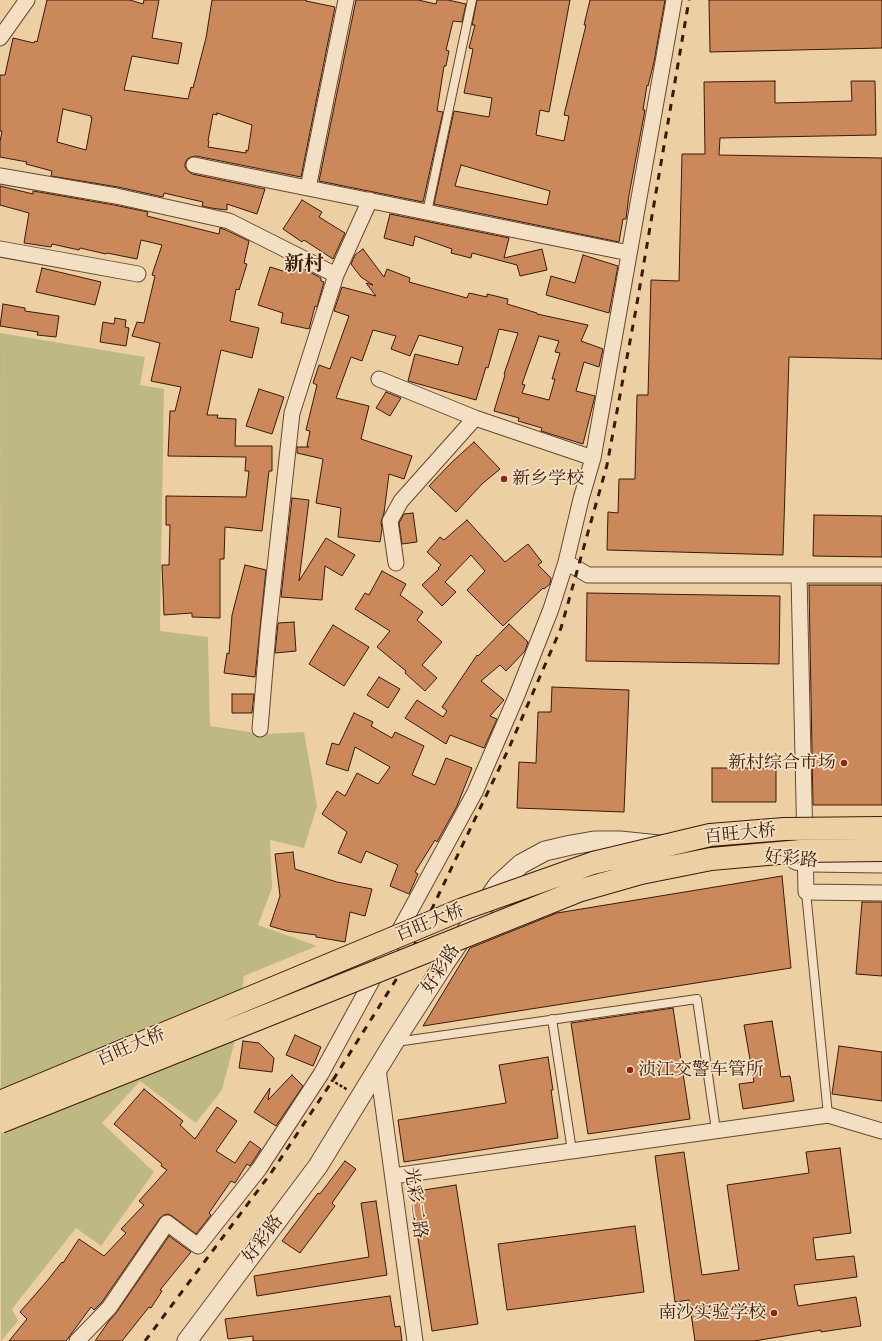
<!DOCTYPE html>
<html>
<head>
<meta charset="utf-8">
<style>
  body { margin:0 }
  canvas { display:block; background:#edcfa4 }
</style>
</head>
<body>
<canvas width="882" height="1341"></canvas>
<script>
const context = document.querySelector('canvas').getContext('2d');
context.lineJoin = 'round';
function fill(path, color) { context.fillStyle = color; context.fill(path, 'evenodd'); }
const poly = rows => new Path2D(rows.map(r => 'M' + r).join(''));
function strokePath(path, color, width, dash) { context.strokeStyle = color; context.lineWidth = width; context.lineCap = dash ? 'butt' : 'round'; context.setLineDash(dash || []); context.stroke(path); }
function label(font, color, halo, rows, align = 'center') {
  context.font = font + ' "EB Garamond","Noto Serif SC",serif'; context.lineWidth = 3.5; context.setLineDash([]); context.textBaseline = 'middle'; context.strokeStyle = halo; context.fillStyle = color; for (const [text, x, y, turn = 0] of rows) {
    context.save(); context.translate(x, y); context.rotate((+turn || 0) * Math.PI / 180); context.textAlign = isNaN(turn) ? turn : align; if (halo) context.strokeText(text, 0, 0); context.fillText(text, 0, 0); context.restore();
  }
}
fill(poly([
  [0,333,145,357,140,385,164,389,160,631,208,637,210,726,263,734,304,732,317,806,304,848,270,840,272,888,258,925,317,946,244,976,235,1040,222,1090,196,1123,140,1081,102,1123,154,1172,101,1246,76,1228,12,1309,18,1321,1,1341]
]), '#beb982');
const building = poly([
  [47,0,130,0,143,4,144,0,159,0,152,38,182,43,178,64,132,56,124,90,188,99,191,87,193,88,206,38,212,0,306,0,306,1,335,7,301,177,196,156,191,157,187,159,185,164,185,167,188,171,192,174,265,189,257,214,227,204,227,210,211,208,202,206,203,202,164,193,163,197,118,187,51,176,52,171,26,164,27,162,0,157,0,142,2,131,0,131,0,75,5,75,13,38,34,43,35,41,37,42,47,0],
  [63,109,91,116,91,118,92,118,86,150,57,142,63,109],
  [217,113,252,125,248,151,246,150,246,153,208,147,209,141,208,141,213,114,217,115,217,113],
  [356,0,418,0,436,4,437,0,448,0,466,4,462,22,453,21,446,50,449,51,446,66,444,66,437,111,443,112,423,202,319,181,356,0],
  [477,0,570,0,549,112,540,110,536,135,564,141,569,116,564,115,586,25,584,25,590,0,665,0,654,62,648,86,647,85,643,110,645,110,629,195,626,219,623,219,619,242,434,204,454,111,489,117,492,98,464,93,473,49,469,48,475,25,472,25,477,0],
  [461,165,550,191,547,205,455,186,461,165],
  [709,0,882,0,882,48,710,52,709,0],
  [775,81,775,103,852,101,851,81,875,81,876,135,720,138,719,155,882,158,882,359,789,357,783,555,607,550,608,512,618,513,619,479,635,479,637,395,648,395,651,280,679,281,682,154,705,154,704,82,775,81],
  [0,186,33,194,33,191,114,205,148,212,147,216,219,234,220,228,226,230,249,241,244,263,247,264,239,290,236,289,230,321,259,328,252,358,221,350,207,415,218,415,217,418,236,419,235,446,272,446,272,471,269,471,262,531,225,527,224,559,220,559,220,618,192,617,192,613,164,615,162,565,169,565,170,525,166,525,166,496,246,497,249,471,245,471,246,457,168,456,170,411,175,411,181,387,151,381,160,343,132,336,137,322,144,323,155,276,152,275,162,245,141,240,137,259,107,253,106,254,80,248,79,250,52,244,51,247,24,243,29,213,0,205,0,186],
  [302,200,322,212,319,217,345,233,333,259,304,240,302,242,283,229,302,200],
  [390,214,509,238,504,258,542,249,547,270,520,276,517,265,472,253,471,258,451,253,452,249,415,236,413,246,384,238,390,214],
  [363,249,384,277,387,269,410,278,409,282,467,298,469,293,487,297,487,294,508,299,507,304,537,313,537,314,588,325,581,341,603,349,599,367,584,362,576,391,595,396,583,444,541,431,542,428,518,421,519,418,494,411,505,375,504,374,518,333,499,329,488,368,486,367,476,400,408,381,415,354,458,365,463,347,419,335,410,356,391,349,396,336,373,330,362,361,351,357,336,398,369,406,361,439,412,456,404,479,389,474,384,513,381,522,382,529,380,542,338,537,341,508,316,503,323,459,297,453,297,447,309,447,307,446,310,431,306,430,317,385,313,383,319,365,330,369,349,316,334,311,342,287,376,296,366,283,373,285,361,277,351,264,355,255,363,249],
  [539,336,559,341,555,352,560,353,552,379,555,379,549,400,522,393,525,385,522,384,539,336],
  [583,255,618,266,609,313,546,295,551,276,575,283,583,255],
  [295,264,321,278,321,281,324,282,317,307,315,306,309,329,281,323,283,313,258,305,270,267,293,274,295,264],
  [42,268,101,282,95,305,36,292,42,268],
  [3,304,25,308,25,311,59,316,56,337,37,335,38,332,0,326,3,304],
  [115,318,126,320,125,327,129,328,126,346,100,342,103,322,114,324,115,318],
  [259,389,284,397,272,434,246,426,259,389],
  [386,392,401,398,390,416,376,408,386,392],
  [474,442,500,469,482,484,456,512,429,486,451,463,474,442],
  [292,498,309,500,299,581,326,538,355,555,342,576,325,566,322,600,281,597,292,498],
  [413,513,417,542,402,544,399,523,404,514,413,513],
  [814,515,882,516,882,557,813,556,814,515],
  [467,520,505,562,528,544,542,562,538,565,551,578,550,584,544,589,543,588,503,626,467,590,485,571,471,555,445,582,456,592,442,606,422,585,439,569,438,568,441,565,427,552,440,537,444,540,467,520],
  [245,565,266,570,255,677,224,673,227,653,229,654,232,615,245,565],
  [382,571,406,584,400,595,423,612,417,620,442,642,422,665,437,678,425,691,405,673,406,671,377,647,390,631,355,609,365,593,369,595,382,571],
  [809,585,882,585,882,805,813,805,809,585],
  [587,593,780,596,779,664,586,661,587,593],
  [294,622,296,651,275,653,278,623,294,622],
  [509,624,528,642,525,651,506,671,500,665,481,681,504,700,490,716,497,719,484,748,450,735,446,744,405,718,417,700,443,717,447,711,442,707,477,655,478,656,509,624],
  [333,625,369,647,344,686,309,664,333,625],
  [379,677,400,689,388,708,367,695,379,677],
  [552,687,629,690,624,812,517,808,519,762,536,763,538,712,551,712,552,687],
  [232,694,254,694,252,713,232,713,232,694],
  [354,713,373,722,371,726,392,738,395,732,424,746,412,775,435,785,446,758,472,768,457,806,437,842,435,840,415,872,418,874,409,894,390,886,398,865,366,851,361,863,338,853,347,832,322,814,337,791,345,796,357,773,378,784,390,767,355,747,348,771,326,764,332,743,339,745,354,713],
  [712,768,776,768,776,802,712,802,712,768],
  [293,852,295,869,337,882,372,889,365,916,350,912,345,942,316,937,316,935,287,931,270,926,280,896,275,854,293,852],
  [782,876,791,968,423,1026,470,948,557,913,782,876],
  [862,902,882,902,882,976,856,974,862,902],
  [673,1008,690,1119,588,1134,571,1023,673,1008],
  [772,1021,781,1077,790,1076,794,1101,743,1109,739,1084,754,1082,744,1025,772,1021],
  [295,1035,321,1047,313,1066,286,1055,295,1035],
  [243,1041,259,1043,274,1058,272,1072,239,1068,243,1041],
  [839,1046,882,1052,882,1101,832,1094,839,1046],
  [548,1057,553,1090,551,1090,558,1138,404,1162,398,1120,506,1103,499,1065,548,1057],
  [292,1075,303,1086,276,1126,254,1112,270,1088,268,1100,292,1075],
  [144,1089,183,1121,180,1125,195,1139,217,1107,237,1121,216,1151,235,1163,250,1141,261,1149,250,1166,247,1164,235,1183,231,1181,209,1213,211,1215,196,1234,172,1216,168,1214,164,1215,160,1218,102,1302,94,1310,91,1307,66,1341,9,1341,27,1319,20,1312,47,1281,62,1262,63,1263,79,1239,104,1256,126,1233,121,1229,144,1205,139,1201,167,1170,161,1166,162,1164,114,1124,144,1089],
  [840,1148,851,1233,813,1238,816,1260,854,1256,857,1277,794,1285,798,1306,856,1297,861,1326,821,1332,821,1330,754,1341,695,1341,689,1300,675,1302,655,1156,684,1152,702,1275,739,1270,727,1185,809,1173,806,1152,840,1148],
  [345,1161,356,1169,332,1203,335,1206,300,1253,282,1241,318,1193,320,1194,345,1161],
  [456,1185,478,1324,432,1331,411,1192,456,1185],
  [376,1201,387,1275,257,1296,254,1276,369,1257,361,1203,376,1201],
  [635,1226,644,1292,507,1310,498,1244,635,1226],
  [169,1236,191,1252,160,1290,162,1291,151,1308,149,1307,122,1341,95,1341,109,1321,116,1313,169,1236],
  [390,1296,395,1327,400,1326,402,1341,253,1341,253,1336,228,1339,225,1319,390,1296]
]);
fill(building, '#cb885b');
strokePath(building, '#391b0a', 1);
const service = poly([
  [427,212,472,0],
  [806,892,828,1115],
  [552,1019,572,1151],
  [396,1042,697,999,716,1130]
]);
const minor = poly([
  [674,0,593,458,581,499,566,562,588,575,882,575],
  [0,38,27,0],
  [194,165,629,253],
  [0,176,116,196,229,221,336,275],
  [308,188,346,0],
  [0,249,138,274],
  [379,379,475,418],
  [396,563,390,521,401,501,475,418,593,458],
  [799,575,806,892,882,893],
  [260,729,268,632,292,413,336,275,370,200],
  [378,1069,415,1341],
  [393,1176,828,1115,882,1131],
  [77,1341,109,1308,167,1223,198,1246,259,1169,321,1074,475,792,517,695,551,609,566,562]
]);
const tertiary = poly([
  [796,860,810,862,882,863],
  [187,1341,318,1166,394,1042,444,964,498,885,521,864,545,851,571,845,594,841,620,841,727,852]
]);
strokePath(service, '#664830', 10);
strokePath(minor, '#664830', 17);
strokePath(tertiary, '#664830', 21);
strokePath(poly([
  [331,1080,348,1090]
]), '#391b0a', 2.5, [3, 2]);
strokePath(service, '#f3e0c4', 8);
strokePath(minor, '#f3e0c4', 15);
strokePath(tertiary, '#f3e0c4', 19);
strokePath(poly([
  [145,1341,271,1173,333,1080,404,967,509,748,561,628,607,465,636,309,689,0]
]), '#391b0a', 3, [7, 7]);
const primaryBridge = poly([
  [0,1102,463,909,593,863,710,835,784,829,882,828],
  [0,1122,578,891,641,873,711,859,801,851,882,850]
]);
strokePath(primaryBridge, '#391b0a', 24, []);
strokePath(primaryBridge, '#edcfa4', 22);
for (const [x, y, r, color] of [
  [504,479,4,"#8f2418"],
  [844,763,4,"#8f2418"],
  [630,1070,4,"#8f2418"],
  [774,1313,4,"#8f2418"]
]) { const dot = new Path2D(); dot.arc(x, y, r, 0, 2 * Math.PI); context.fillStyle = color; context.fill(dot); strokePath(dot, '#f3e0c4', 1.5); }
label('18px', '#391b0a', '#f3e0c4', [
  ["新乡学校",512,479],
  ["新村综合市场",836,763,"right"],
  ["浈江交警车管所",638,1070],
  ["南沙实验学校",766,1313,"right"]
], 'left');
label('18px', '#391b0a', '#f3e0c4', [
  ["百旺大桥",740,834,-6],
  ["好彩路",791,859,5],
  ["百旺大桥",430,923,-22],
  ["好彩路",441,969,-57],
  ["百旺大桥",131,1047,-23],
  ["光彩二路",415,1203,82],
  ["好彩路",263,1239,-53]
]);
label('bold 20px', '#391b0a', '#f3e0c4', [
  ["新村",304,265]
]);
</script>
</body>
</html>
